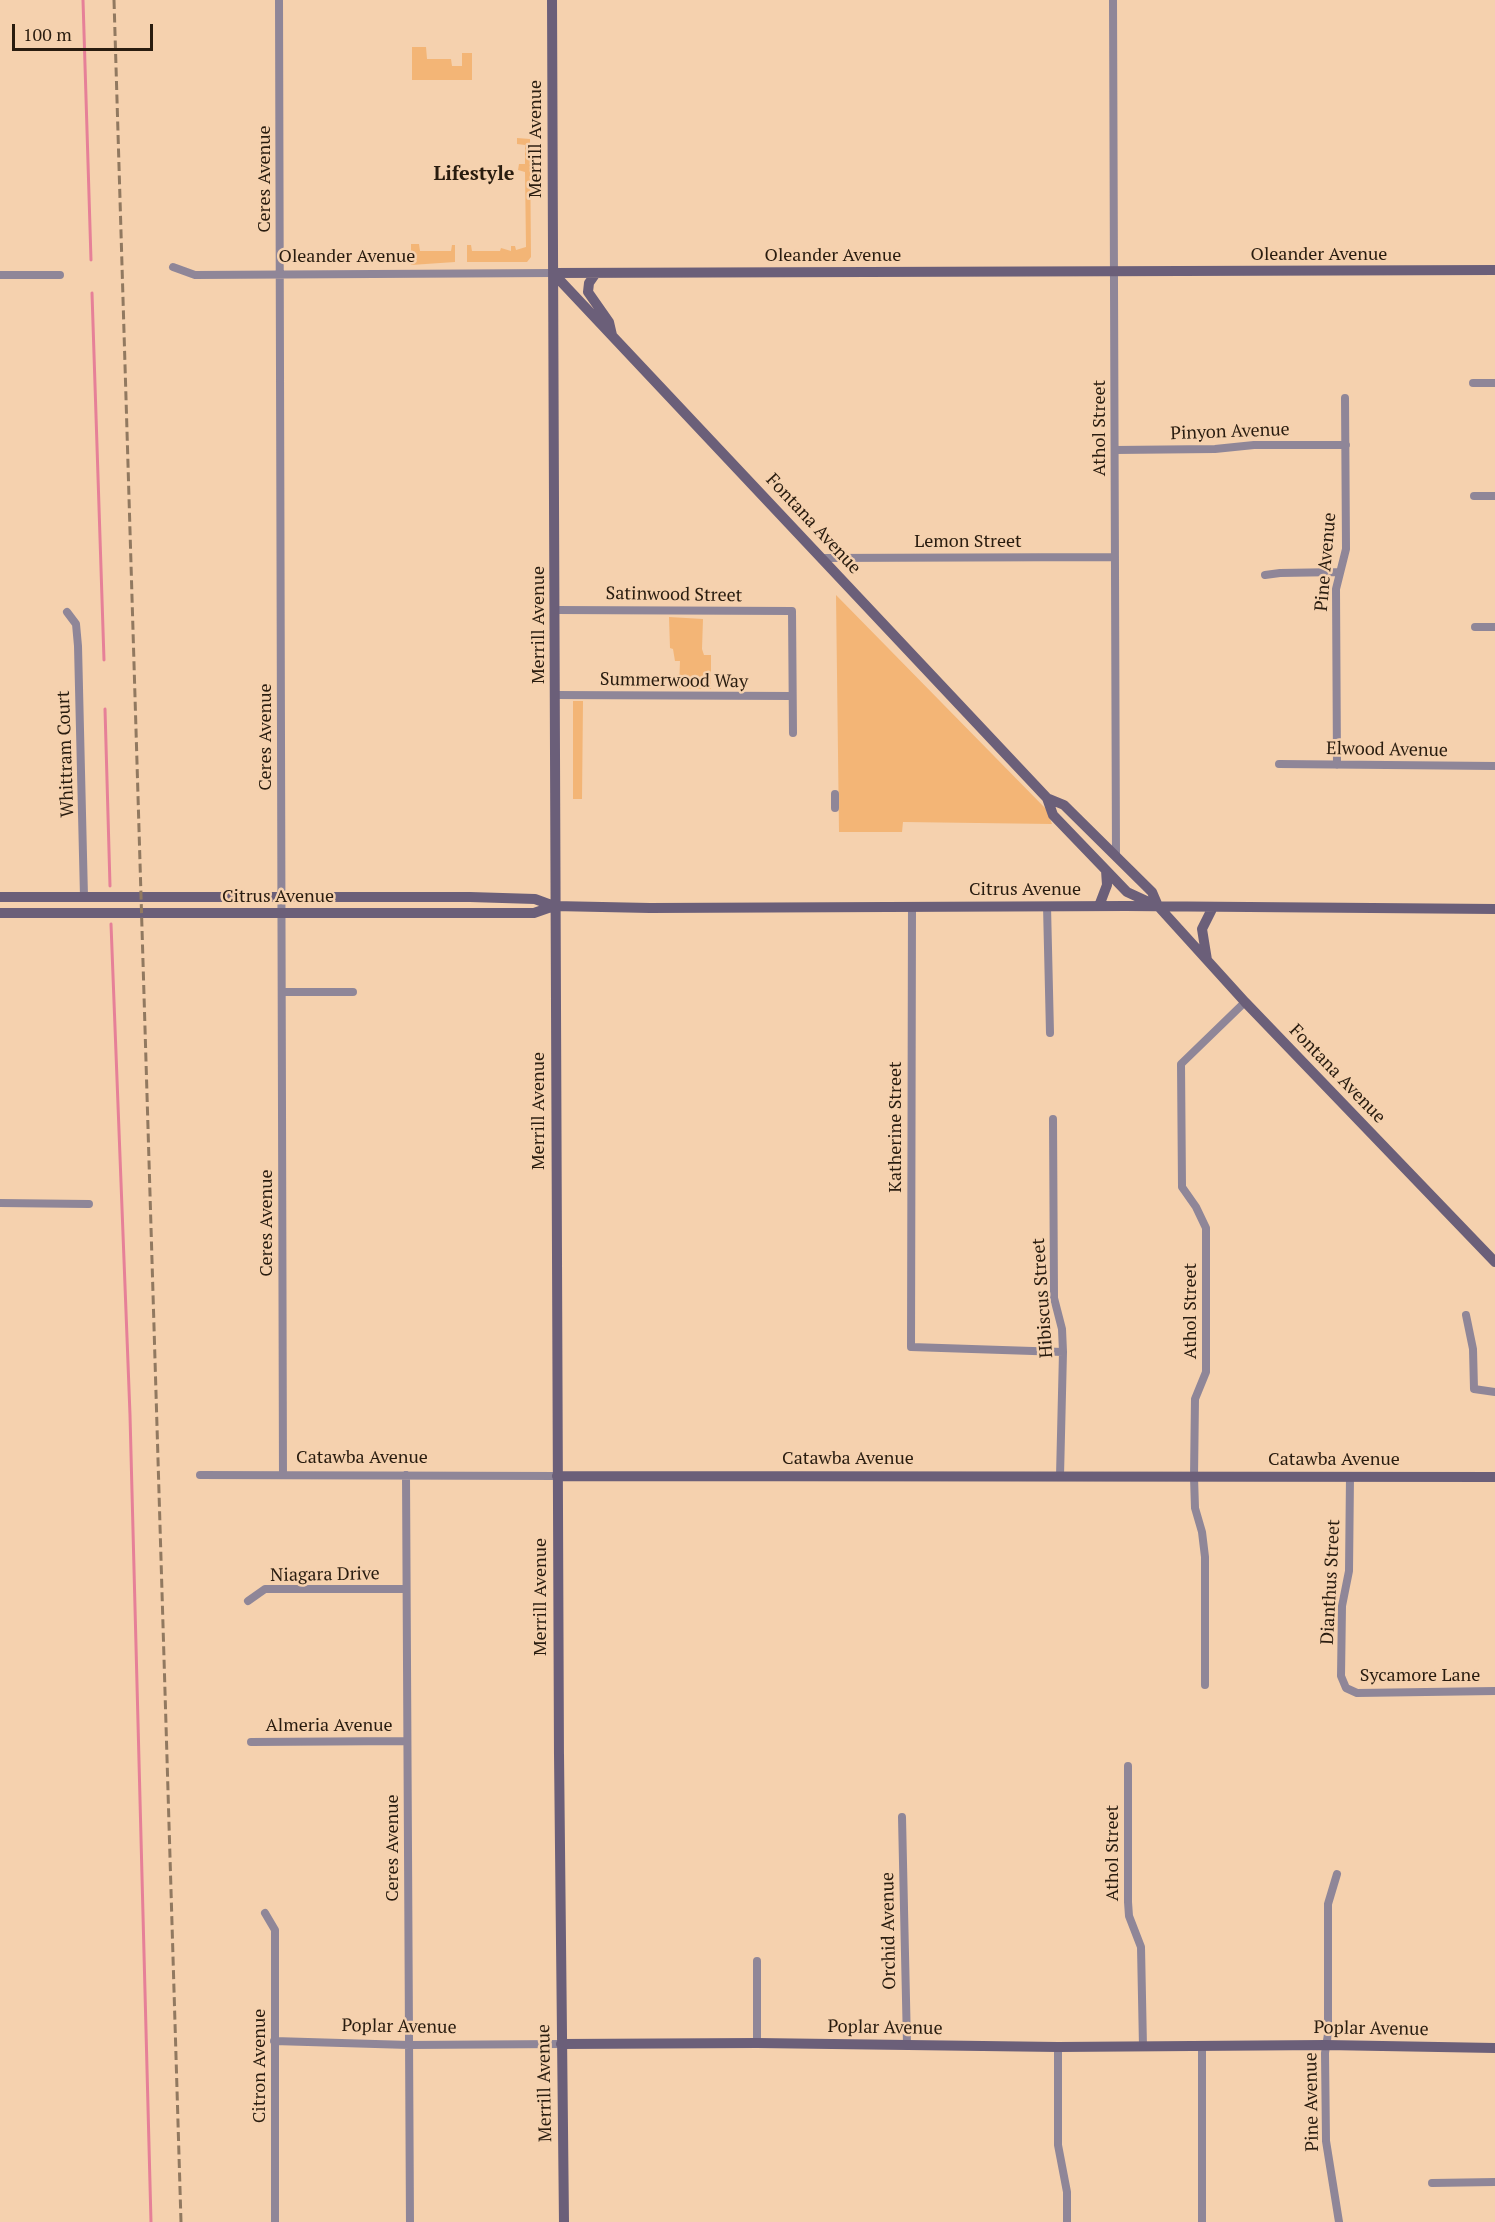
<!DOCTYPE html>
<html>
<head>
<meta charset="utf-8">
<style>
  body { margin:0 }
  #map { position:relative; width:1495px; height:2222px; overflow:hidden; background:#f5d1ae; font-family:"PT Serif",serif }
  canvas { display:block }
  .scale { position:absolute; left:12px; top:24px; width:141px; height:27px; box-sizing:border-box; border:3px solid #291c0f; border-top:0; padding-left:8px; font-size:18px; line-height:21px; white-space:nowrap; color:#291c0f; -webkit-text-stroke:4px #f5d1ae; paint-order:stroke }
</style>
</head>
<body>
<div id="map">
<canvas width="1495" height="2222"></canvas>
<div class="scale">100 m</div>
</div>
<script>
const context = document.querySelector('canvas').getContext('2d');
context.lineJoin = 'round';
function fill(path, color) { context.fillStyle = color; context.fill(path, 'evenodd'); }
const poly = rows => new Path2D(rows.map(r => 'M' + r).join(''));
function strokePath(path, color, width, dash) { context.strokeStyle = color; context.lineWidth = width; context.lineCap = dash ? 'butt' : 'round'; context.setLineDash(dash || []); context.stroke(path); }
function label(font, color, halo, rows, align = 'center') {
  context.font = font + ' "PT Serif",serif'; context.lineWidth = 5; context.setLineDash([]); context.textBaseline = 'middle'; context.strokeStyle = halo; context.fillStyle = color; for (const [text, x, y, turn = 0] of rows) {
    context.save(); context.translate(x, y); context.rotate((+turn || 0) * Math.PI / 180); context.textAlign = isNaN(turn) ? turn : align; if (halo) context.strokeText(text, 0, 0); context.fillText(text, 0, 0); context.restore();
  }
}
fill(poly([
  [412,47,426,47,427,59,451,59,452,66,462,66,462,53,472,53,472,80,412,80],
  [517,138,530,139,531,257,527,262,467,262,467,245,471,245,472,251,500,251,501,248,511,251,511,246,515,246,516,250,526,247,525,172,518,170,519,164,525,164,525,145,517,144],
  [411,244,419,244,420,251,451,251,452,245,455,245,455,262,411,265],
  [836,595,1047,810,1052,824,903,822,902,832,839,832],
  [669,617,703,619,702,649,704,655,711,655,711,689,679,688,680,661,675,661,673,649,670,648],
  [573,701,583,701,582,799,573,799]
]), '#f3b576');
strokePath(poly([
  [83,0,91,260],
  [92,293,104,660],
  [105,709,110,886],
  [111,924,130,1415,151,2222]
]), '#e68098', 3);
strokePath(poly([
  [279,0,283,1475],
  [1113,0,1116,856],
  [173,267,195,275,553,273],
  [0,275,60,275],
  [1473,383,1495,383],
  [1115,450,1215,449,1254,445,1346,445],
  [1474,496,1495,496],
  [822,558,1115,557],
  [1265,575,1280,573,1339,572],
  [556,610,792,611,793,733],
  [67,612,76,624,78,646,84,897],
  [1475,627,1495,627],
  [556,695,792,696],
  [1279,764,1495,766],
  [1337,765,1336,589,1346,549,1345,398],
  [835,794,835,808],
  [912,906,911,1347,1063,1352],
  [1047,906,1050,1033],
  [282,992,353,992],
  [1053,1119,1054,1298,1062,1329,1063,1352,1060,1476],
  [0,1203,89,1204],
  [1466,1315,1473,1349,1474,1389,1495,1392],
  [200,1475,557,1476],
  [406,1475,410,2222],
  [1350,1477,1349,1571,1342,1606,1341,1676,1346,1688,1357,1693,1495,1691],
  [248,1601,265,1589,406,1589],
  [1205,1685,1205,1557,1202,1532,1195,1508,1194,1477,1195,1399,1206,1372,1206,1228,1196,1207,1182,1187,1181,1064,1245,1002],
  [251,1742,407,1741],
  [1128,1766,1128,1902,1129,1916,1141,1947,1143,2047],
  [902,1817,907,2045],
  [1337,1874,1328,1904,1328,2034,1325,2053,1326,2141,1339,2222],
  [265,1913,275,1930,275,2222],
  [274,2041,409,2045,561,2044],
  [757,2043,757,1961],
  [1202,2046,1202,2222],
  [1058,2047,1058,2145,1067,2192,1067,2222],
  [1432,2183,1495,2182]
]), '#8f8698', 8);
strokePath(poly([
  [552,0,559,1754,564,2222],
  [553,273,1047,798,1064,805,1152,892,1158,906,1245,1002,1495,1262],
  [553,273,1495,270],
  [596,273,589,283,588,292,609,322,612,335],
  [1047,798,1053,815,1127,892,1153,904],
  [0,897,470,897,535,899,554,906,650,908,1126,906,1495,909],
  [1099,906,1107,885,1106,870],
  [0,913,534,913,554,906],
  [1207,960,1202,929,1213,907],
  [557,1476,1495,1477],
  [561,2044,757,2043,1058,2047,1326,2045,1495,2048]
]), '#6b5f79', 10);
strokePath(poly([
  [114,0,181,2222]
]), '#917960', 3, [9, 4.5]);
label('18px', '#291c0f', '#f5d1ae', [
  ["Merrill Avenue",536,139,-90],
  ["Ceres Avenue",265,179,-90],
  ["Oleander Avenue",1319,255],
  ["Oleander Avenue",833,256],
  ["Oleander Avenue",347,257],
  ["Athol Street",1100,428,-90],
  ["Pinyon Avenue",1230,432,-2],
  ["Fontana Avenue",813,524,47],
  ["Lemon Street",968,542],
  ["Pine Avenue",1326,562,-85],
  ["Satinwood Street",674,595,1],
  ["Merrill Avenue",539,625,-90],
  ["Summerwood Way",674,681,1],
  ["Ceres Avenue",266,737,-90],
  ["Elwood Avenue",1387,750,1],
  ["Whittram Court",66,754,-92],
  ["Citrus Avenue",1025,890],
  ["Citrus Avenue",278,897],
  ["Fontana Avenue",1337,1074,46],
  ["Merrill Avenue",539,1111,-90],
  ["Katherine Street",896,1127,-90],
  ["Ceres Avenue",267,1223,-90],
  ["Hibiscus Street",1043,1298,-94],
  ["Athol Street",1191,1311,-90],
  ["Catawba Avenue",362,1458],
  ["Catawba Avenue",848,1459],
  ["Catawba Avenue",1334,1460],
  ["Niagara Drive",325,1575,-1],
  ["Dianthus Street",1331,1582,-87],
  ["Merrill Avenue",541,1597,-90],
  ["Sycamore Lane",1420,1676],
  ["Almeria Avenue",329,1726],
  ["Ceres Avenue",393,1848,-90],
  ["Athol Street",1113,1853,-90],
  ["Orchid Avenue",889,1931,-91],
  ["Poplar Avenue",399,2027,1],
  ["Poplar Avenue",885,2028,1],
  ["Poplar Avenue",1371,2029,1],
  ["Citron Avenue",260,2066,-90],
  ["Merrill Avenue",545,2083,-91],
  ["Pine Avenue",1312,2102,-91]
]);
label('bold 20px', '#291c0f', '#f5d1ae', [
  ["Lifestyle",474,174]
]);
</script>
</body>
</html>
